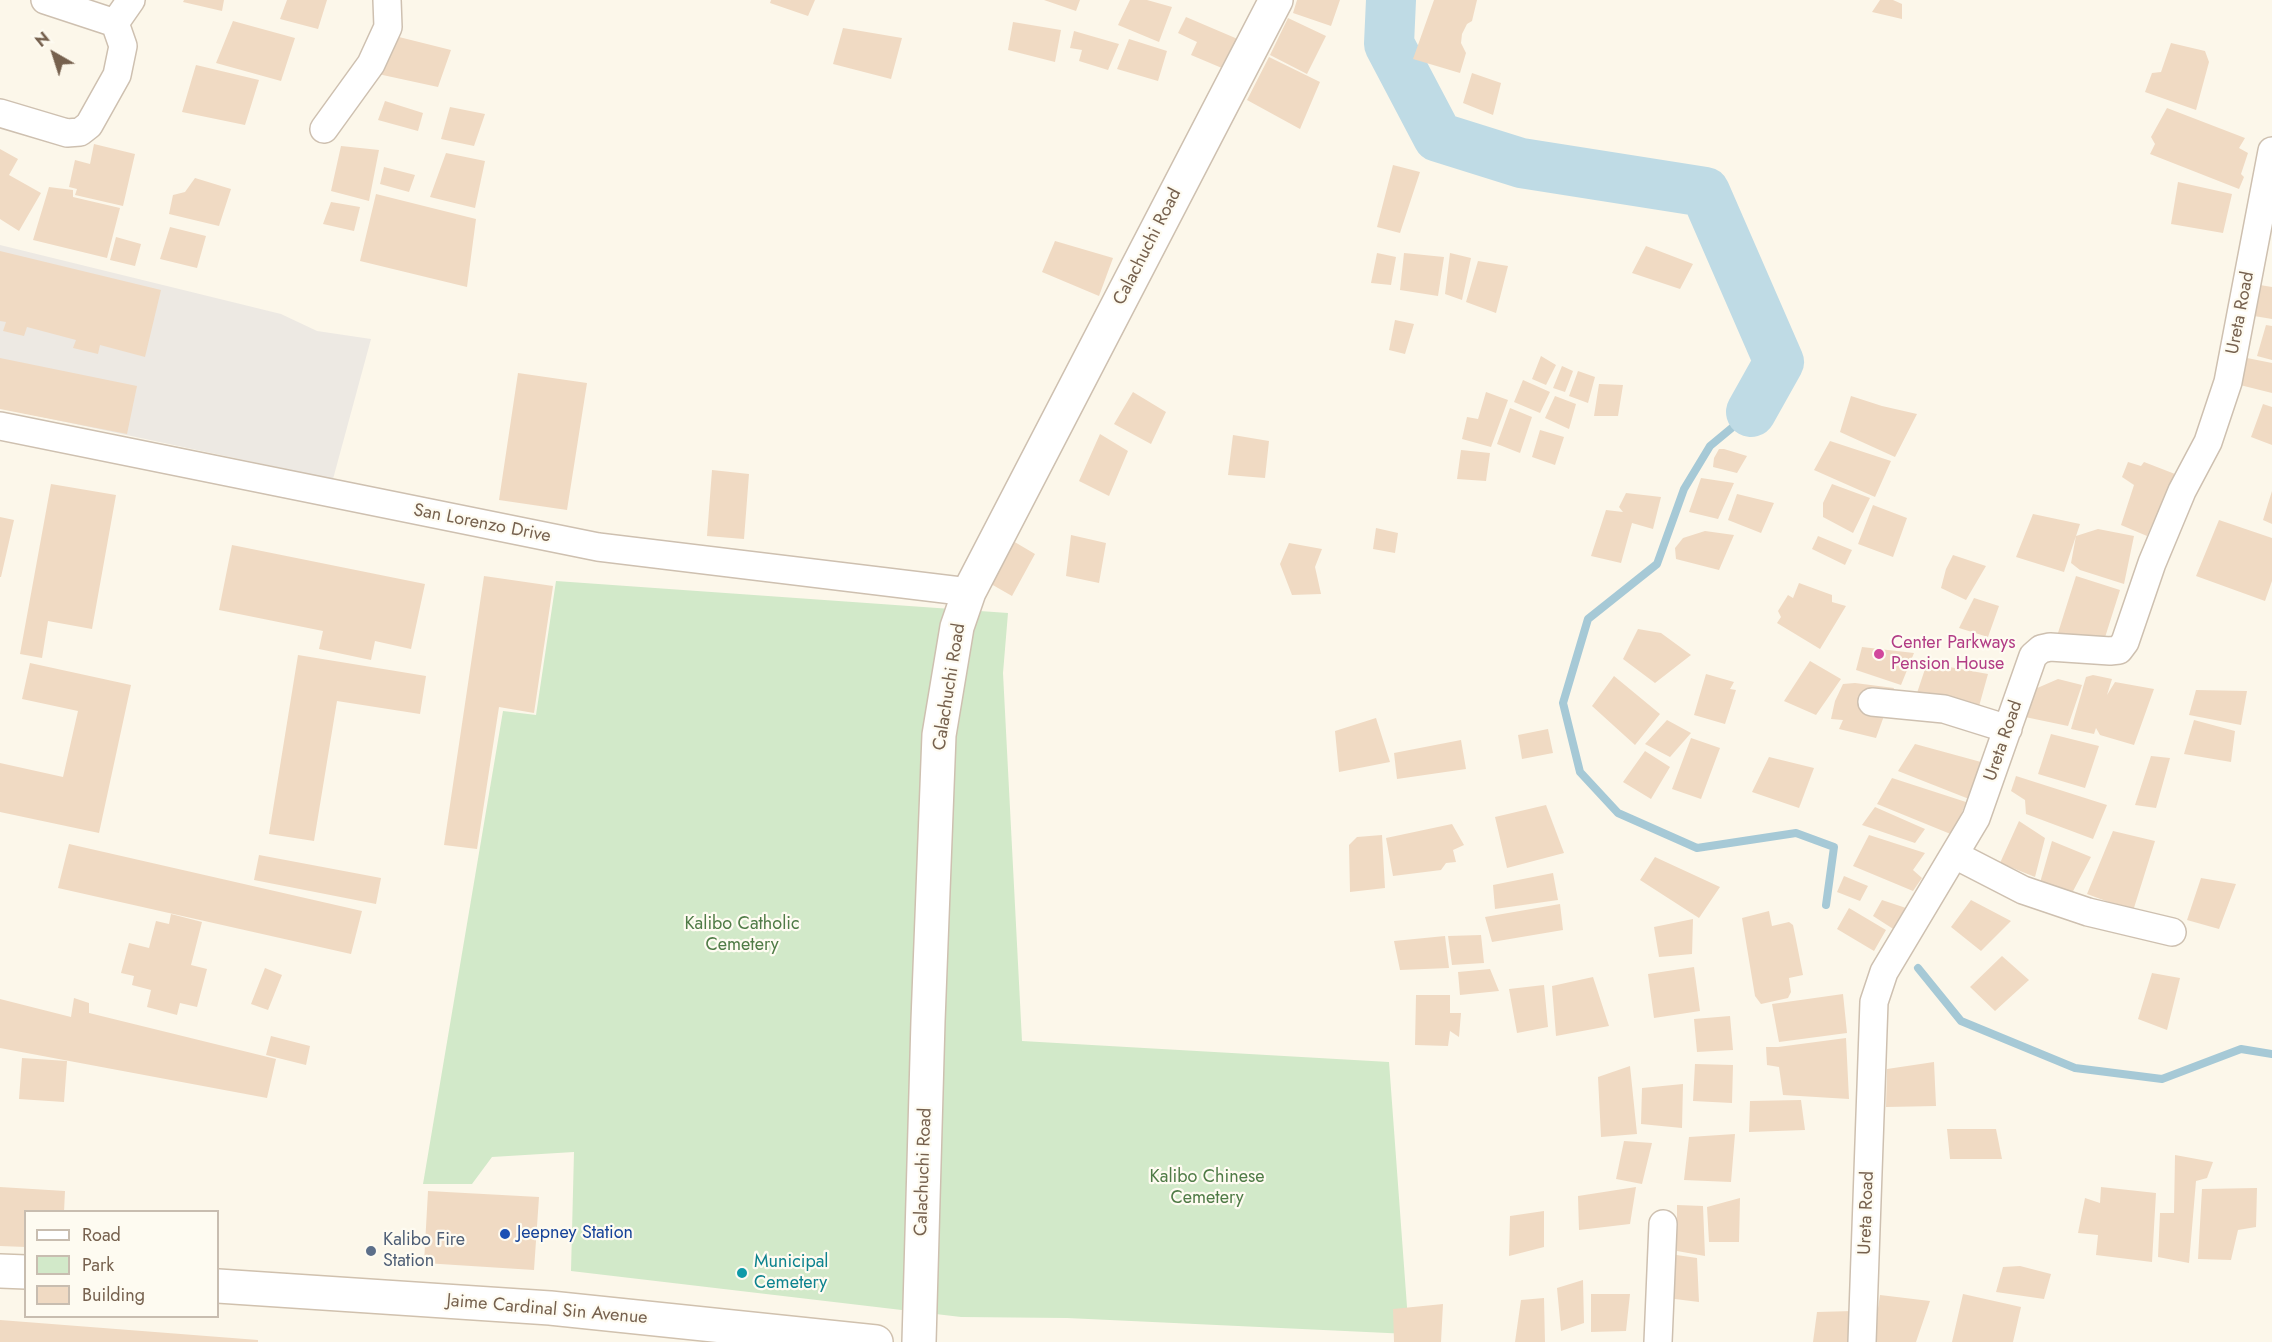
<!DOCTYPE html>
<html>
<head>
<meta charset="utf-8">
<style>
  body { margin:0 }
  #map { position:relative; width:2272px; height:1342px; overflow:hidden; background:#fcf7ea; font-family:Jost,sans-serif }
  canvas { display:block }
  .legend { position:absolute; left:24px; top:1210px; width:195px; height:108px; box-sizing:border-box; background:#fefbf1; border:2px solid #c8bdb0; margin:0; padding:8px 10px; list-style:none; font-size:18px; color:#76614e }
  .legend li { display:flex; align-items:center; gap:12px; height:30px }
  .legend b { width:30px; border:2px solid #c8bdb0 }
  .north { position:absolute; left:24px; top:24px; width:60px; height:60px; -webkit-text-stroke:4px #fefbf1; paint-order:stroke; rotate:321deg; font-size:16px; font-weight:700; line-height:24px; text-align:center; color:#76614e }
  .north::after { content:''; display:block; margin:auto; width:21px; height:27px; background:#76614e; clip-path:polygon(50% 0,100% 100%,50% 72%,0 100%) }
</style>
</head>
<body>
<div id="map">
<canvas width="2272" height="1342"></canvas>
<ul class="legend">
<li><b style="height:8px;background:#fff"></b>Road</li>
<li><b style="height:16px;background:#d2e9c9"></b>Park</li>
<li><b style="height:16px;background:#f0dac3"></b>Building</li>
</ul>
<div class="north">N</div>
</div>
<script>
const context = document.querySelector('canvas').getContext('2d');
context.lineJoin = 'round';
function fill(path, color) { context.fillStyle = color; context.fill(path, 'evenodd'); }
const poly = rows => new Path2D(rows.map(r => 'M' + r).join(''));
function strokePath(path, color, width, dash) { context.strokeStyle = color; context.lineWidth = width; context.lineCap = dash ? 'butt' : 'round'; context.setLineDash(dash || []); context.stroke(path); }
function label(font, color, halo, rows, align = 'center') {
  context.font = font + ' Jost,sans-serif'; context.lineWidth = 4.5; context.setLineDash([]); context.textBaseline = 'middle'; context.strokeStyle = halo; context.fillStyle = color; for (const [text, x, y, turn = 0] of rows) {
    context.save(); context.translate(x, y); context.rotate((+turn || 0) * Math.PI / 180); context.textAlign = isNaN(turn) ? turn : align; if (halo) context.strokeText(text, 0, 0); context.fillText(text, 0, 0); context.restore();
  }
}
fill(poly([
  [0,245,281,314,317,331,371,339,333,479,0,408]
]), '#ede9e3');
fill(poly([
  [556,581,1008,613,1003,673,1022,1041,1389,1062,1409,1334,1067,1318,961,1317,571,1271,574,1152,492,1157,472,1184,423,1184,503,711,536,715]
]), '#d2e9c9');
strokePath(poly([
  [1751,412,1710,446,1684,489,1657,564,1588,619,1563,703,1580,772,1618,813,1697,848,1796,833,1834,847,1826,905],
  [1918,968,1961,1021,2075,1068,2162,1079,2241,1049,2272,1054]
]), '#a6c9d6', 8);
strokePath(poly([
  [1391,0,1389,44,1438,137,1521,163,1705,192,1779,362,1751,412]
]), '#bfdbe5', 50);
fill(poly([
  [184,0,224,0,222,11,183,2],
  [287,0,327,0,318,29,280,19],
  [771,0,815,0,808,16,770,3],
  [1044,0,1080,0,1076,11],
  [1130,0,1147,0,1172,7,1159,42,1118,25],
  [1297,0,1340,0,1331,26,1293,13],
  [1434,0,1477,0,1472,21,1467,24,1462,34,1461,43,1466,53,1460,73,1413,59],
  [1880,0,1893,0,1902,4,1902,19,1872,12],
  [1186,17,1240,40,1229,71,1191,55,1197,42,1178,33],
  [1288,18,1326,36,1307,74,1270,55],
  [233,21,295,38,281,81,216,63],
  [1013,22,1061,30,1055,62,1008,50],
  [843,28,902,38,891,79,833,64],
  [1074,31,1119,44,1108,70,1079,61,1082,50,1070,48],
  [391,35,451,50,438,87,378,74],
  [1129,39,1167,51,1158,81,1117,69],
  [2171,43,2205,51,2209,62,2196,110,2145,92,2152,73,2161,72],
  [1269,57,1320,82,1300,129,1247,100],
  [196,65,259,80,245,125,182,112],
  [1472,73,1501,83,1493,115,1463,103],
  [385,101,423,113,418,131,378,120],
  [450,107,485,114,474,146,441,139],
  [2167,108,2245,138,2239,148,2248,153,2241,174,2244,177,2239,189,2150,154,2155,144,2151,137],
  [94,144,135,154,123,206,75,195,77,189,69,187,75,160,90,164],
  [341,146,379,150,369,201,331,191],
  [0,149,18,159,9,175,41,193,19,231,0,219],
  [446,153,485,161,475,208,430,197],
  [1393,165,1420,172,1400,233,1377,227],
  [384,167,415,175,409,192,380,184],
  [195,178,231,189,219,226,169,214,173,195,185,192],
  [2178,182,2232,194,2223,233,2171,224],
  [49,187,73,190,73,197,120,208,107,258,33,240],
  [376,194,476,219,467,287,360,261],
  [331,202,360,207,354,231,323,224],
  [170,227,206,236,197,268,160,259],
  [116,237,141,244,135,266,110,260],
  [1055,241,1113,258,1099,296,1042,272],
  [1646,246,1693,264,1680,289,1632,273],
  [0,251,161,290,145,357,100,345,98,354,73,348,76,340,27,327,24,336,3,331,6,322,0,321],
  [1377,253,1396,257,1391,285,1371,283],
  [1404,253,1444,257,1438,296,1400,290],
  [1450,253,1471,258,1462,300,1445,294],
  [1478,261,1508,266,1496,313,1466,302],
  [2260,285,2272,287,2272,319,2254,316],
  [1395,320,1414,324,1405,354,1389,350],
  [2266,325,2272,326,2272,360,2257,356],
  [1541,356,1556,365,1546,385,1532,379],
  [2242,357,2272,363,2272,393,2236,384],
  [0,358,137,386,127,434,0,409],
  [1562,366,1573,371,1565,392,1553,388],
  [1578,371,1595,377,1588,403,1569,396],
  [518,373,587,383,567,510,499,500],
  [1523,380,1550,392,1540,413,1514,402],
  [1599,384,1623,385,1618,416,1594,416],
  [1133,392,1166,412,1151,444,1114,424],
  [1486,392,1508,400,1491,447,1462,439,1467,417,1478,419],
  [1555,396,1576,404,1569,429,1545,418],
  [1851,396,1882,406,1917,414,1895,457,1840,432],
  [2263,404,2272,407,2272,445,2251,437],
  [1510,408,1532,417,1520,453,1497,444],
  [1540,430,1564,437,1555,465,1532,457],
  [1100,434,1128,451,1109,496,1079,481],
  [1233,435,1269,441,1265,478,1228,475],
  [1830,441,1891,461,1875,497,1814,470],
  [1719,449,1724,449,1747,456,1737,473,1713,467,1714,458],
  [1461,450,1490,453,1486,481,1457,479],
  [2128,462,2141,466,2144,462,2175,474,2147,536,2121,525,2134,485,2122,477],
  [712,470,749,474,744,539,707,536],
  [1701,478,1734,483,1718,519,1689,512],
  [51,484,116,495,92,629,48,621,42,658,20,654],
  [1832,484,1870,498,1853,533,1823,517,1823,503],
  [2272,491,2272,524,2263,520],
  [1626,493,1661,497,1653,529,1632,523,1621,563,1591,556,1606,510,1623,512,1619,507],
  [1737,494,1774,503,1761,533,1728,520],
  [1873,505,1907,518,1893,557,1858,544],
  [2033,514,2080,524,2064,572,2016,557],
  [0,517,14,520,1,577,0,577],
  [2219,520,2272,538,2272,581,2265,601,2196,576],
  [1376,528,1398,533,1395,553,1373,549],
  [2098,529,2134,536,2124,584,2080,570,2071,563,2076,536],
  [1705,531,1734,535,1719,570,1676,559,1675,548,1683,538],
  [1071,535,1106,543,1099,583,1066,576],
  [1818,536,1852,550,1845,565,1812,549],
  [1013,541,1035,554,1012,596,991,584],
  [1289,543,1322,549,1315,567,1321,594,1292,595,1280,564],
  [232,545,425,584,411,649,375,641,371,660,319,649,323,631,219,610],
  [1953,555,1986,566,1966,600,1941,588,1946,569],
  [484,576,553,586,534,713,499,707,477,849,444,845],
  [2076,576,2120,590,2101,650,2057,636],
  [1799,583,1832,595,1832,602,1846,606,1820,649,1777,623,1781,617,1778,611,1788,595,1793,598],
  [1974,598,1999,606,1988,637,1959,628],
  [1638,629,1661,633,1691,655,1655,683,1623,659],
  [1862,647,1914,653,1901,685,1856,670],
  [298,655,426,676,420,714,337,701,314,841,269,834],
  [1810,661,1841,679,1816,715,1784,701],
  [30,663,131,685,99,833,0,812,0,763,63,777,78,711,22,699],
  [1927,663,1988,674,1978,710,1917,693],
  [1706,674,1734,682,1730,689,1736,690,1725,724,1694,715],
  [2093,675,2112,679,2107,695,2115,682,2154,689,2134,745,2100,735,2096,728,2094,734,2071,729,2086,677],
  [1614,676,1660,714,1635,745,1592,706],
  [2058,679,2082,685,2068,726,2025,717,2035,689],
  [1855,683,1894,688,1876,738,1839,729,1843,720,1831,719,1835,701,1843,684],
  [2196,690,2247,691,2241,725,2189,715],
  [1376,718,1390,762,1339,772,1335,731],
  [1667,720,1691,733,1670,757,1645,744],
  [2194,720,2235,731,2231,762,2184,754],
  [1548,729,1553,753,1522,759,1518,735],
  [2051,734,2099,746,2085,788,2038,774],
  [1691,738,1720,748,1701,799,1672,789],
  [1461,740,1466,769,1397,779,1394,753],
  [1915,744,1981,762,1969,799,1898,771],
  [1645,751,1670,767,1651,799,1623,782],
  [2151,756,2170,758,2156,808,2135,805],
  [1769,757,1814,768,1799,808,1752,792],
  [2016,776,2107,805,2093,839,2026,814,2025,800,2011,791],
  [1892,778,1966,802,1953,835,1877,804],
  [1546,805,1564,853,1507,868,1495,817],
  [1875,807,1925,829,1915,843,1862,825],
  [2019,821,2045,838,2035,877,2000,863],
  [1452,824,1464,845,1453,850,1456,862,1446,863,1441,870,1393,876,1386,838],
  [2113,831,2155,841,2133,911,2087,894],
  [1382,835,1385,888,1350,892,1349,845,1357,837],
  [1869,835,1925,853,1913,870,1922,878,1913,891,1853,866],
  [2052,841,2091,857,2071,895,2039,886],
  [69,844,362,911,351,954,58,888],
  [259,855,381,878,376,904,254,880],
  [1655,857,1720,887,1699,918,1640,880],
  [1553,873,1558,900,1495,909,1493,885],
  [1844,876,1868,886,1860,901,1837,892],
  [2201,878,2236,884,2219,929,2187,920],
  [1882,900,1909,909,1898,932,1873,916],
  [1971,900,2011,921,1981,951,1951,927],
  [1560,904,1563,930,1492,942,1485,917],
  [1849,908,1886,930,1874,951,1837,929],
  [1769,911,1772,926,1789,922,1793,925,1803,975,1789,978,1791,992,1788,998,1761,1004,1755,996,1742,918],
  [171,914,202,922,191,965,207,969,197,1007,180,1003,177,1015,147,1007,151,990,132,985,134,976,121,973,129,943,149,948,156,921,169,924],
  [1693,919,1692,954,1659,957,1654,927],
  [1481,935,1484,963,1452,965,1448,936],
  [1445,936,1449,968,1400,970,1394,941],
  [2002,956,2029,980,1995,1011,1970,987],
  [1694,967,1700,1011,1654,1018,1648,974],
  [265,968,282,975,268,1010,251,1004],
  [1490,969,1499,991,1460,995,1458,972],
  [2152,973,2180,978,2167,1030,2138,1019],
  [1593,977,1609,1026,1556,1036,1552,986],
  [1544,985,1548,1027,1517,1033,1509,989],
  [1843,994,1847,1033,1779,1042,1772,1004],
  [1416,995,1450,995,1450,1013,1461,1013,1459,1037,1450,1031,1448,1046,1415,1045],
  [74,998,89,1003,89,1013,276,1059,267,1098,0,1048,0,999,71,1017],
  [1730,1016,1733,1050,1697,1052,1694,1019],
  [271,1036,310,1046,306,1065,266,1055],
  [1846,1038,1849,1099,1783,1095,1779,1067,1767,1065,1766,1047,1778,1047],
  [22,1058,67,1061,64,1102,19,1099],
  [1934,1062,1936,1106,1886,1107,1887,1069],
  [1695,1064,1733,1065,1732,1103,1693,1101],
  [1630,1066,1637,1134,1601,1137,1598,1077],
  [1683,1084,1682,1128,1641,1124,1642,1088],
  [1801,1100,1805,1130,1749,1132,1750,1101],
  [1947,1129,1996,1129,2002,1159,1950,1159],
  [1735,1134,1731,1182,1684,1180,1689,1137],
  [1624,1141,1652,1143,1642,1184,1616,1179],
  [2175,1155,2213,1162,2207,1178,2196,1181,2189,1263,2158,1257,2160,1213,2174,1213],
  [0,1187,65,1191,64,1212,26,1212,26,1247,0,1246],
  [1636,1187,1630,1224,1579,1230,1578,1196],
  [2101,1187,2156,1193,2152,1262,2096,1255,2098,1235,2078,1233,2085,1198,2100,1203],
  [2257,1188,2256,1227,2238,1230,2231,1260,2198,1259,2202,1189],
  [428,1191,539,1197,534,1270,424,1263],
  [1740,1198,1739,1242,1709,1242,1707,1207],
  [1677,1205,1703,1206,1705,1256,1677,1251],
  [1544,1211,1544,1247,1509,1256,1510,1216],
  [1656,1252,1697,1258,1699,1302,1659,1297],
  [2020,1266,2051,1274,2044,1299,1996,1292,2003,1267],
  [1583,1280,1584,1323,1561,1331,1557,1288],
  [1591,1294,1630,1294,1626,1331,1591,1332],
  [1963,1294,2021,1307,2013,1342,1952,1342],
  [1880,1295,1930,1301,1916,1342,1873,1342],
  [1544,1298,1545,1342,1515,1342,1521,1300],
  [1443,1304,1441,1342,1394,1342,1393,1309],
  [1853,1311,1852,1342,1813,1342,1817,1312],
  [0,1320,258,1340,258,1342,0,1342]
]), '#f0dac3');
const minor = poly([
  [45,0,115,23],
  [0,113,67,133,80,132,89,125,117,75,123,46,115,23,131,0],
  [324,129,371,64,388,27,387,0],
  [0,426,598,547,969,592],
  [1872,702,1944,709,2008,729],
  [1955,855,2023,890,2088,912,2172,932],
  [1658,1342,1663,1224],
  [1862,1342,1874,1002,1884,972,1976,818,2033,656,2041,649,2050,647,2110,651,2119,650,2125,642,2152,563,2182,491,2208,442,2228,382,2272,151]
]);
const tertiary = poly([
  [919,1342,928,1021,939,735,957,627,969,592,1276,0]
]);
const secondary = poly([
  [0,1271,26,1272],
  [218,1286,550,1308,876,1342]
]);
strokePath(minor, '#cec0b0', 30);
strokePath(tertiary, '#cec0b0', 36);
strokePath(secondary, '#d0c1ae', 36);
strokePath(minor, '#fff', 27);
strokePath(tertiary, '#fff', 33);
strokePath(secondary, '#fff', 33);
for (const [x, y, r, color] of [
  [1879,654,6,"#d1479c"],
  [505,1234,6,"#1a4fb4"],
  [371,1251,6,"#5c6f8a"],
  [742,1273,6,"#0f9aa8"]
]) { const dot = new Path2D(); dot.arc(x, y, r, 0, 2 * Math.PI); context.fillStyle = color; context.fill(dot); strokePath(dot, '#fefbf1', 2); }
label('18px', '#76614e', '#fefbf1', [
  ["Calachuchi Road",1148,247,-63],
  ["Ureta Road",2241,313,-79],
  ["San Lorenzo Drive",482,524,11],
  ["Calachuchi Road",950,687,-81],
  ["Ureta Road",2004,741,-71],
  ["Calachuchi Road",924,1172,-88],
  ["Ureta Road",1867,1213,-88],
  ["Jaime Cardinal Sin Avenue",547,1310,5]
]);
label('18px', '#b23c85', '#fefbf1', [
  ["Center Parkways",1891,644],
  ["Pension House",1891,665]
], 'left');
label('18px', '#4f7b46', '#fefbf1', [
  ["Kalibo Catholic",742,925],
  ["Cemetery",742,946],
  ["Kalibo Chinese",1207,1178],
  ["Cemetery",1207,1199]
]);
label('18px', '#164399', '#fefbf1', [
  ["Jeepney Station",517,1234]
], 'left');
label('18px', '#4e5e75', '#fefbf1', [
  ["Kalibo Fire",383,1241],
  ["Station",383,1262]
], 'left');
label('18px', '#0d838f', '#fefbf1', [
  ["Municipal",754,1263],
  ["Cemetery",754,1284]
], 'left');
</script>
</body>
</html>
